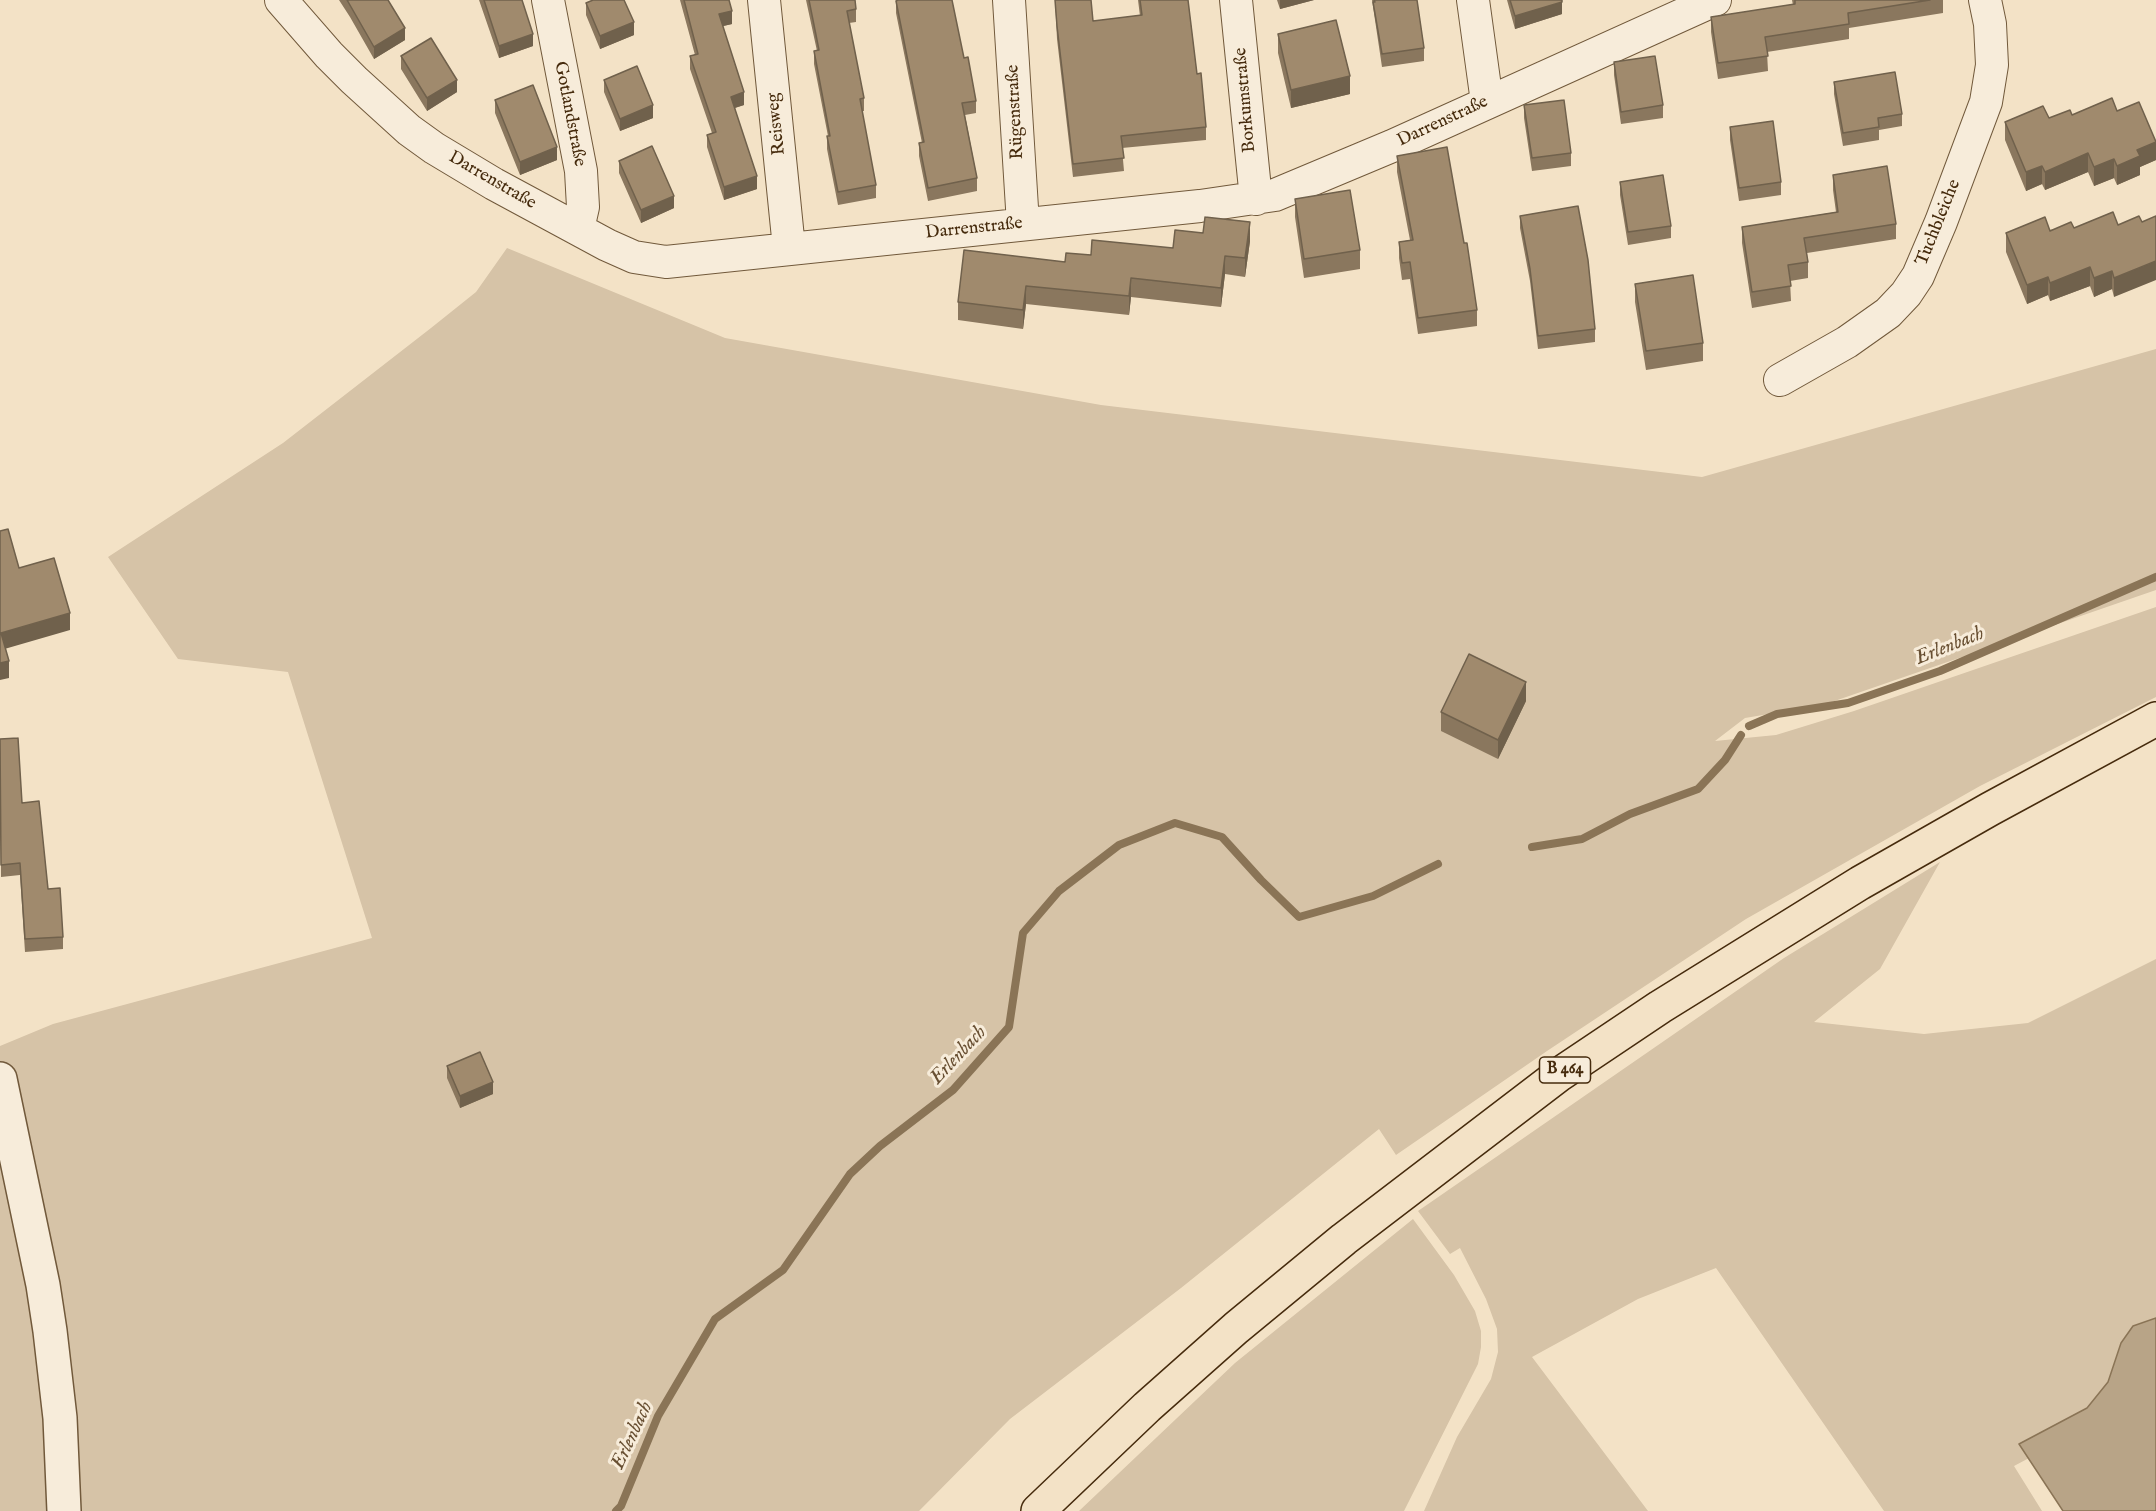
<!DOCTYPE html>
<html>
<head>
<meta charset="utf-8">
<style>
  body { margin:0 }
  canvas { display:block; background:#f3e2c6 }
</style>
</head>
<body>
<canvas width="2156" height="1511"></canvas>
<script>
const context = document.querySelector('canvas').getContext('2d');
context.lineJoin = 'round';
function fill(path, color) { context.fillStyle = color; context.fill(path, 'evenodd'); }
const poly = rows => new Path2D(rows.map(r => 'M' + r).join(''));
function strokePath(path, color, width, dash) { context.strokeStyle = color; context.lineWidth = width; context.lineCap = dash ? 'butt' : 'round'; context.setLineDash(dash || []); context.stroke(path); }
function label(font, color, halo, rows, align = 'center') {
  context.font = font + ' "IM FELL English",serif'; context.lineWidth = 6; context.setLineDash([]); context.textBaseline = 'middle'; context.strokeStyle = halo; context.fillStyle = color; for (const [text, x, y, turn = 0] of rows) {
    context.save(); context.translate(x, y); context.rotate((+turn || 0) * Math.PI / 180); context.textAlign = isNaN(turn) ? turn : align; if (halo) context.strokeText(text, 0, 0); context.fillText(text, 0, 0); context.restore();
  }
}
fill(poly([
  [507,248,725,338,1101,405,1702,477,2156,349,2156,590,1823,705,1745,718,1715,741,1776,735,1854,711,2156,607,2156,697,1980,786,1746,919,1547,1051,1396,1155,1379,1129,1181,1288,1010,1419,919,1511,0,1511,0,1046,53,1024,372,938,288,672,178,659,108,557,283,443,431,328,476,292],
  [1940,862,1880,969,1814,1022,1924,1034,2028,1023,2156,959,2156,1511,2031,1457,2014,1466,2042,1511,1884,1511,1716,1268,1638,1299,1532,1357,1648,1511,1424,1511,1457,1437,1491,1379,1498,1352,1497,1329,1486,1299,1460,1248,1450,1254,1418,1211,1784,958],
  [1413,1219,1454,1275,1475,1311,1481,1331,1481,1347,1478,1364,1404,1511,1079,1511,1235,1363]
]), '#d6c3a7');
const water = poly([
  [2156,1318,2156,1511,2063,1511,2019,1444,2087,1408,2108,1382,2121,1343,2133,1326,2156,1318]
]);
fill(water, '#b8a487');
strokePath(water, '#8a7456', 1.5);
strokePath(poly([
  [1749,726,1777,714,1848,703,1940,671,2156,577],
  [1532,847,1582,839,1630,814,1698,789,1725,760,1741,735],
  [616,1511,621,1506,658,1416,715,1319,783,1270,850,1174,880,1146,953,1090,1009,1027,1023,933,1059,891,1119,845,1175,823,1222,837,1261,880,1299,917,1373,896,1438,864]
]), '#8a7456', 8);
const minor = poly([
  [281,0,329,55,354,80,409,130,434,148,494,184,607,245,634,257,666,262,1200,206,1275,195,1392,146,1715,0],
  [548,0,581,171,583,207,578,229],
  [764,0,789,248],
  [1009,0,1023,224],
  [1236,0,1256,199],
  [1473,0,1487,102],
  [1780,380,1847,342,1888,313,1906,294,1918,276,1941,222,1986,102,1992,65,1990,24,1985,0]
]);
const tertiary = poly([
  [0,1079,43,1285,50,1331,60,1418,64,1511]
]);
const primary = poly([
  [1038,1511,1147,1407,1236,1328,1344,1239,1560,1074,1660,1007,1860,883,1990,809,2156,719]
]);
strokePath(minor, '#71593b', 34);
strokePath(tertiary, '#71593b', 36);
strokePath(primary, '#462b0d', 36);
strokePath(minor, '#f7ecda', 32);
strokePath(tertiary, '#f7ecda', 33);
strokePath(primary, '#f3e2c6', 33);
fill(poly([
  [339,0,388,0,405,40,374,59,350,17],
  [479,0,522,0,533,46,499,58],
  [680,0,729,0,732,24,723,26,744,105,735,108,757,189,724,200,707,147,707,135,712,133,690,69,690,56,695,55],
  [806,0,855,0,856,9,856,22,849,23,864,98,864,111,862,111,876,185,876,198,838,205,827,149,827,136,828,136,814,64,814,51,817,51],
  [1055,0,1091,0,1093,21,1140,16,1138,0,1188,0,1197,74,1206,127,1206,140,1122,148,1124,171,1073,177,1057,39],
  [1277,0,1314,0,1280,9],
  [1372,0,1417,0,1424,48,1424,61,1382,67],
  [1507,0,1562,0,1562,14,1515,29],
  [1792,0,1943,0,1943,13,1849,28,1849,39,1767,52,1768,71,1718,79,1711,32,1711,17,1793,5],
  [896,1,964,58,976,101,976,113,965,115,977,178,977,191,928,201,919,156,919,143,922,143,896,13],
  [586,3,634,35,600,49,586,15],
  [1278,34,1350,94,1291,108,1278,53],
  [401,56,457,92,427,111,401,69],
  [1614,62,1663,105,1663,118,1621,124,1614,75],
  [604,80,653,118,620,131,604,92],
  [1834,82,1902,114,1902,126,1879,130,1879,140,1843,146,1834,94],
  [495,100,557,160,520,175,495,113],
  [1524,105,1571,153,1571,166,1532,171,1524,118],
  [2117,111,2156,160,2140,167,2140,175,2117,185,2114,178,2094,186,2088,172,2045,190,2042,184,2026,191,2005,140,2005,122,2049,118,2072,115],
  [1730,127,1781,182,1781,195,1739,201,1730,140],
  [1397,156,1477,310,1477,326,1418,334,1410,279,1402,280,1399,258,1399,242,1410,240,1397,172],
  [619,161,674,208,641,223,619,173],
  [1833,175,1896,224,1896,239,1807,253,1808,262,1808,278,1790,281,1791,301,1752,308,1742,243,1742,227,1836,212,1833,190],
  [1620,182,1671,226,1671,238,1628,245,1620,195],
  [1295,199,1360,250,1360,269,1304,278,1295,217],
  [1520,216,1595,329,1595,342,1538,349,1530,281,1520,228],
  [2118,225,2114,297,2112,289,2094,297,2090,286,2050,301,2048,295,2027,304,2006,252,2006,233],
  [1250,241,1245,277,1225,274,1221,307,1131,297,1129,315,1026,304,1023,329,958,320,958,302,1091,255],
  [1635,284,1703,343,1703,361,1646,370,1635,302],
  [1526,701,1498,759,1441,731,1441,712],
  [0,739,22,803,48,889,63,937,63,949,25,952,20,875,1,877],
  [447,1066,493,1094,460,1108,447,1078]
]), '#8a775e');
fill(poly([
  [1280,0,1314,0,1280,9],
  [1562,2,1562,14,1515,29,1515,16],
  [732,11,732,24,719,27,719,14],
  [634,22,634,35,600,49,600,36],
  [405,28,405,40,374,59,374,47],
  [533,34,533,46,499,58,499,46],
  [1350,76,1350,94,1291,108,1291,90],
  [457,80,457,92,427,111,427,98],
  [744,92,744,105,731,109,731,97],
  [653,105,653,118,620,131,620,119],
  [2156,142,2156,160,2140,167,2140,175,2117,185,2117,166,2137,150],
  [557,147,557,160,520,175,520,162],
  [2088,153,2088,172,2045,190,2045,172],
  [2114,159,2114,178,2094,186,2094,167],
  [2042,166,2042,184,2026,191,2026,172],
  [757,176,757,189,724,200,724,187],
  [674,196,674,208,641,223,641,210],
  [1250,222,1250,241,1245,277,1245,258],
  [1225,256,1225,274,1221,307,1221,288],
  [2156,261,2156,280,2114,297,2114,278],
  [2090,267,2090,286,2050,301,2050,283],
  [2112,271,2112,289,2094,297,2094,278],
  [2048,277,2048,295,2027,304,2027,285],
  [1131,278,1131,297,1129,315,1129,296],
  [1026,286,1026,304,1023,329,1023,310],
  [70,613,70,630,1,650,1,633],
  [9,661,9,678,0,680,0,663],
  [1526,682,1526,701,1498,759,1498,740],
  [493,1082,493,1094,460,1108,460,1096]
]), '#70614c');
const building = poly([
  [347,0,388,0,405,28,374,47,347,0],
  [484,0,522,0,533,34,499,46,484,0],
  [593,0,624,0,634,22,600,36,586,3,593,0],
  [684,0,729,0,732,11,719,14,744,92,731,97,757,176,724,187,707,135,716,132,690,56,698,54,684,0],
  [809,0,855,0,856,9,847,11,864,98,860,99,876,185,838,192,827,136,830,136,814,51,819,50,809,0],
  [898,0,952,0,964,58,968,57,976,101,962,103,977,178,928,188,919,143,924,142,896,1,898,0],
  [1055,0,1091,0,1093,21,1142,15,1140,0,1188,0,1197,74,1201,73,1206,127,1121,136,1124,158,1073,164,1057,26,1055,0],
  [1374,0,1417,0,1424,48,1382,54,1373,2,1375,2,1374,0],
  [1510,0,1562,0,1562,2,1515,16,1510,0],
  [1795,0,1930,0,1848,13,1849,24,1765,37,1768,56,1718,63,1711,17,1795,4,1795,0],
  [1336,20,1350,76,1291,90,1278,34,1336,20],
  [431,38,457,80,427,98,401,56,431,38],
  [1655,56,1663,105,1621,112,1614,62,1655,56],
  [637,66,653,105,620,119,604,80,637,66],
  [1895,72,1902,114,1878,118,1879,127,1843,133,1834,82,1895,72],
  [533,85,557,147,520,162,495,100,533,85],
  [2112,98,2117,111,2139,102,2156,142,2137,150,2140,156,2117,166,2114,159,2094,167,2088,153,2045,172,2042,166,2026,172,2005,122,2043,106,2049,118,2070,110,2072,115,2112,98],
  [1564,100,1571,153,1532,158,1524,105,1564,100],
  [1773,121,1781,182,1739,188,1730,127,1773,121],
  [652,146,674,196,641,210,619,161,652,146],
  [1447,147,1464,243,1467,243,1477,310,1418,318,1410,262,1402,263,1399,242,1413,240,1397,156,1447,147],
  [1887,166,1896,224,1804,238,1808,262,1788,265,1791,286,1752,292,1742,227,1838,212,1833,175,1887,166],
  [1663,175,1671,226,1628,232,1620,182,1663,175],
  [1350,190,1360,250,1304,259,1295,199,1350,190],
  [1578,206,1588,260,1595,329,1538,336,1530,269,1520,216,1578,206],
  [2113,212,2118,225,2139,216,2142,222,2156,216,2156,261,2114,278,2112,271,2094,278,2090,267,2050,283,2048,277,2027,285,2006,233,2045,217,2050,231,2071,222,2074,228,2113,212],
  [1205,217,1250,222,1245,258,1225,256,1221,288,1131,278,1129,296,1026,286,1023,310,958,302,964,250,1065,262,1066,253,1091,255,1092,240,1173,248,1175,230,1203,233,1205,217],
  [1693,275,1703,343,1646,351,1635,284,1693,275],
  [8,529,19,568,54,558,70,613,1,633,9,661,0,663,0,531,8,529],
  [1469,654,1526,682,1498,740,1441,712,1469,654],
  [18,738,22,803,39,801,48,889,60,888,63,937,25,939,20,863,1,865,0,739,18,738],
  [480,1052,493,1082,460,1096,447,1066,480,1052]
]);
fill(building, '#a08a6d');
strokePath(building, '#70614c', 1.5);
for (const [x, y, w] of [
  [1565,1070,51]
]) { const box = new Path2D(); box.roundRect(x - w / 2, y - 13, w, 26, 4.5); context.fillStyle = '#f7ecda'; context.fill(box); strokePath(box, '#462b0d', 1.5); }
label('bold 16px', '#462b0d', null, [
  ["B 464",1565,1070]
]);
label('18px', '#462b0d', '#f7ecda', [
  ["Borkumstraße",1246,100,-95],
  ["Rügenstraße",1016,112,-93],
  ["Gotlandstraße",569,114,79],
  ["Darrenstraße",1443,122,-25],
  ["Reisweg",777,124,-96],
  ["Darrenstraße",492,181,30],
  ["Tuchbleiche",1939,223,-68],
  ["Darrenstraße",974,229,-6]
]);
label('italic 20px', '#684f32', '#f7ecda', [
  ["Erlenbach",1950,647,-22],
  ["Erlenbach",959,1056,-47],
  ["Erlenbach",633,1436,-65]
]);
</script>
</body>
</html>
